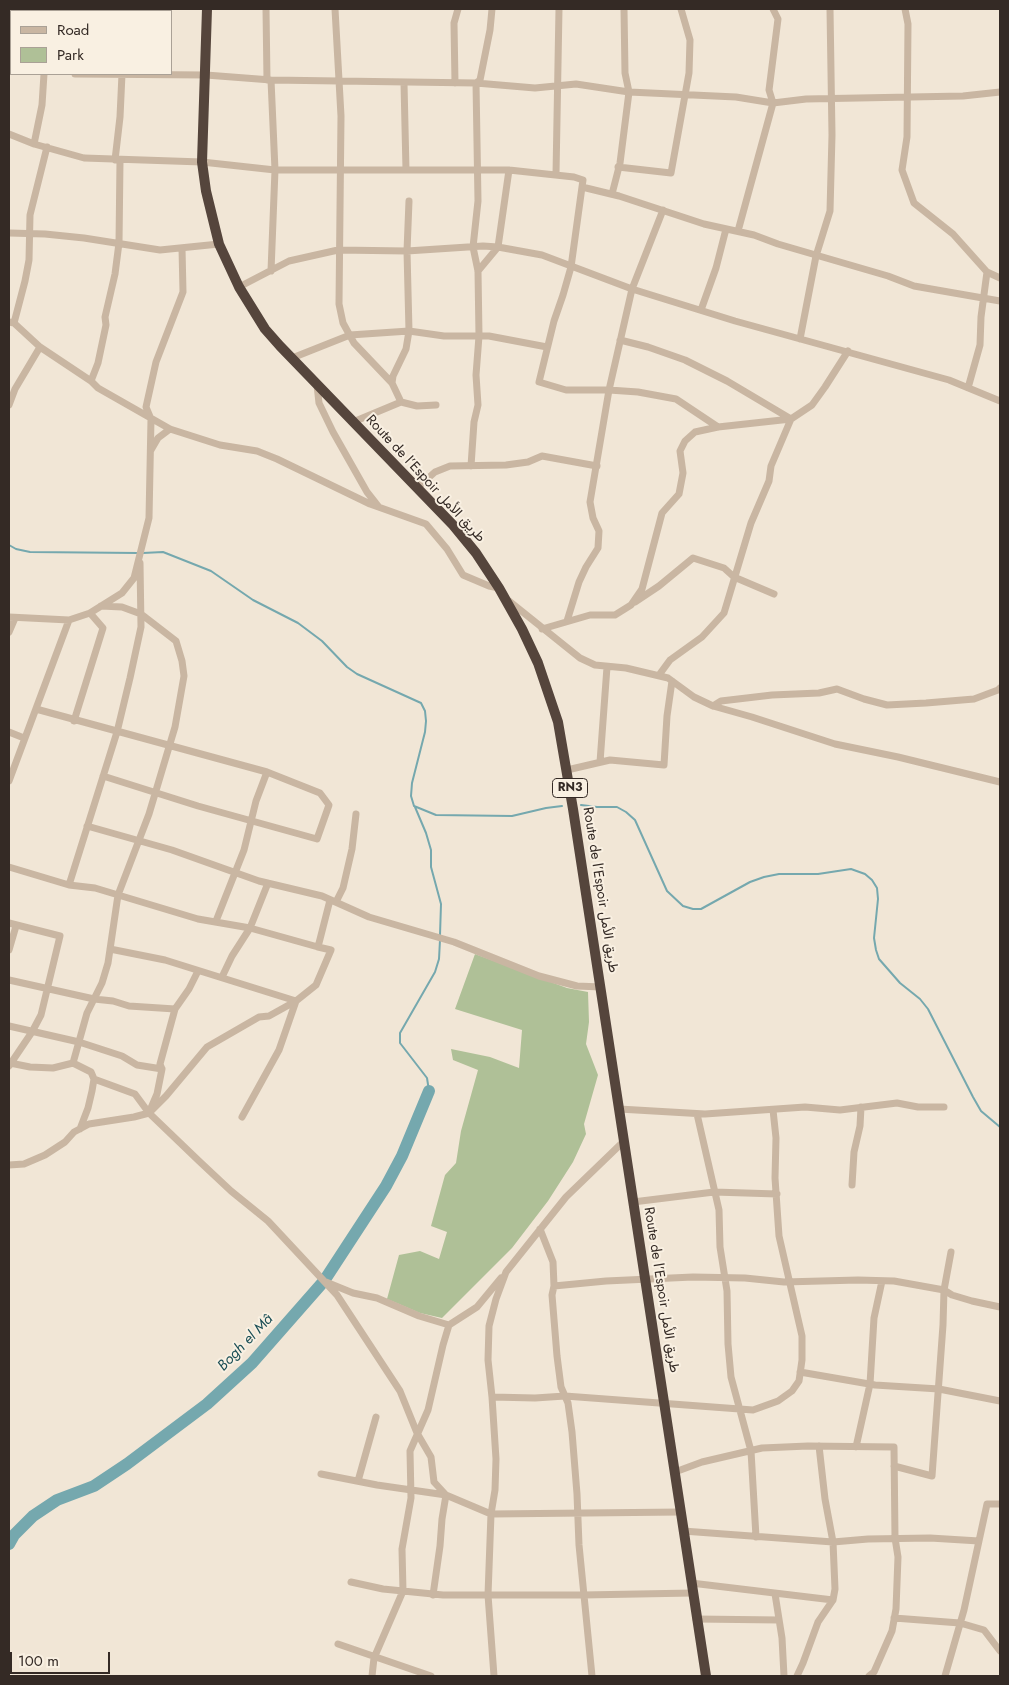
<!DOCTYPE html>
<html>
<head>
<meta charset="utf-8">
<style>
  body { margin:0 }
  #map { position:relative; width:1009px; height:1685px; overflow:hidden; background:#f1e6d6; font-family:Jost,sans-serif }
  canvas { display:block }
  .frame { position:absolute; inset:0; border:10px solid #342a25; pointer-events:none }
  .legend { position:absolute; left:10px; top:10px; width:162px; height:65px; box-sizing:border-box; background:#f9f0e2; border:1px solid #aaa196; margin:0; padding:6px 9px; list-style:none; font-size:15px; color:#342a25 }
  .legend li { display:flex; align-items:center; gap:10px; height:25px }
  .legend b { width:25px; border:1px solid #aaa196 }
  .scale { position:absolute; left:10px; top:1652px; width:100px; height:22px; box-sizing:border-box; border:2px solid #342a25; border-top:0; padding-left:6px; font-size:15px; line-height:18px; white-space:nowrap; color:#342a25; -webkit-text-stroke:4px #f9f0e2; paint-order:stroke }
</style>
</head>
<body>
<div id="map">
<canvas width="1009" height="1685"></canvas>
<div class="frame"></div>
<ul class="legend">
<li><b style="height:6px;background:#c9b6a2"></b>Road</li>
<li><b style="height:14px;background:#afc097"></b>Park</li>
</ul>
<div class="scale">100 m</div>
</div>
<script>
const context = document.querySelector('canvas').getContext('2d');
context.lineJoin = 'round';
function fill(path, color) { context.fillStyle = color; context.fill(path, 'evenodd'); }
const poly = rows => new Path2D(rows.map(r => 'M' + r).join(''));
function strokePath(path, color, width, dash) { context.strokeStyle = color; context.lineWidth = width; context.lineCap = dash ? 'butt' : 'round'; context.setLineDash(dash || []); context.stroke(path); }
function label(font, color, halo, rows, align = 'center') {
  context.font = font + ' Jost,Vazirmatn,sans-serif'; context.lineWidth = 4; context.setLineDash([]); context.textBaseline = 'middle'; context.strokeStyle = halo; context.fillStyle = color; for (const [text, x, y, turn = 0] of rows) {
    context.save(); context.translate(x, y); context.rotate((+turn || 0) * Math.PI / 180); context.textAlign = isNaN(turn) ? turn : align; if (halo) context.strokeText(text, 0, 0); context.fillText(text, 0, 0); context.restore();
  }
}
fill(poly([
  [475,954,567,988,588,992,589,1022,586,1044,598,1075,584,1124,586,1134,573,1162,548,1201,512,1248,442,1318,420,1313,387,1299,399,1255,420,1251,439,1259,447,1232,431,1226,445,1175,456,1163,461,1131,478,1070,453,1060,451,1049,490,1057,519,1068,522,1030,455,1009]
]), '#afc097');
strokePath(poly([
  [9,545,16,549,30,552,138,553],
  [143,553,163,552,211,571,253,600,298,623,322,641,347,667,357,674,421,703,425,711,426,721,425,732,412,783,411,796,414,806,436,815,512,816,546,808,562,806],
  [581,805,597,807,617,807,626,812,635,820,667,891,683,906,693,909,701,909,750,882,764,877,779,874,818,874,851,869,865,874,872,880,877,888,878,899,874,938,876,950,879,959,900,983,920,999,928,1009,973,1097,981,1111,1000,1127],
  [415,807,426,833,431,850,431,867,441,904,440,935],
  [429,1091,427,1078,400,1043,400,1033,435,972,439,959,440,940]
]), '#75a8ae', 2);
strokePath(poly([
  [9,1544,14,1535,33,1516,57,1500,94,1486,127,1464,207,1404,252,1363,324,1281,386,1186,402,1156,429,1091]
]), '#75a8ae', 12);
strokePath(poly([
  [266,9,267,80],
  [335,9,341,116,339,304,343,323,354,343,392,383,401,402],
  [905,9,908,24,907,137,902,170,914,203,953,234,987,272,981,317,980,345,968,388],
  [50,11,50,9],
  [124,11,124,9],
  [9,69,11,69],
  [75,74,206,75,271,80,476,83,535,88,576,84,629,92,736,97,773,103,806,99,963,96,1000,92],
  [404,83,406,170],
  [455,83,454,23,458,9],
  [9,134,34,144,84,158,202,162,275,170,509,170,574,177,583,180,582,187,619,196,704,224,754,235,778,244,888,276,914,286,1000,301],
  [34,144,42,105,44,74],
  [115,160,120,117,122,74],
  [618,167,671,173,689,73,690,40,681,9],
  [556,174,559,9],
  [582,187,571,267,563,295,554,321,539,382,566,390,609,390,638,392,676,399,718,427],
  [612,194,620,163,629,92,625,73,624,9],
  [738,231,773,103,769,90,778,19,773,9],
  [9,233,45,234,84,238,160,250,219,244],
  [271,271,275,170,271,80],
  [478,271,498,247,509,170],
  [987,272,1000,278],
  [239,287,289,261,338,250,407,251,483,246,498,247,542,255,632,289,735,321,949,380,1000,401],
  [701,310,716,268,726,229],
  [9,322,14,323,40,347,91,381,98,388,170,429,220,445,257,451,277,459,370,504,426,524,447,549,463,575,489,586,499,588],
  [14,323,25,281,29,260,30,215,47,147],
  [800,339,816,256,830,211,832,135,830,9],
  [620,340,648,347,685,360,727,381,791,419,771,466,769,481,751,523,724,613,702,637,670,660,659,675],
  [292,358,350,335,409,331,444,336,489,336,547,347],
  [91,381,98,363,106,325,105,317,115,274,119,243,120,161],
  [392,383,393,376,406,349,409,331,407,251,409,201],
  [317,385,319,403,333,432,367,492,378,506],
  [9,405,15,389,40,347],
  [353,422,401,402,417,406,436,405],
  [151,450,158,438,170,429],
  [471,466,474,422,478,405,476,375,479,336,478,271,473,247,478,201,476,83,480,80,490,30,492,9],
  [417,488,435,472,450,466,506,465,528,462,542,456,597,466],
  [509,601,580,658,595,665,626,668,668,678,694,697,713,706,752,717,835,744,898,757,1000,782],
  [635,602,659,586,693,558,724,568,734,577,774,594],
  [9,617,69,620,90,613,122,593,134,578,149,518,151,419,146,407,156,362,183,292,182,248],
  [567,621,579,582,586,567,598,548,599,531,593,518,590,502,609,390,632,289,663,210],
  [542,629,590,615,615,615,631,605,642,589,662,513,679,494,683,473,680,451,685,441,695,432,718,427,791,419,812,405,825,387,848,351],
  [9,632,15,618],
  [713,706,721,701,772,695,819,693,837,689,864,699,887,705,926,703,974,699,998,690,1000,688],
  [36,709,267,772,320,793,329,805,317,839,198,806,103,776],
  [74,721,103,628,90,613],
  [9,732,24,738],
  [600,762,607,667],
  [567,770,610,760,664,765,667,716,672,681],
  [9,781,69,620],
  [87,826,172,850,259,881,322,896,369,917,454,942,539,976,577,986,601,987],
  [9,867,69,885,95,888,198,919,250,928,318,947],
  [69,885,117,732,130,678,141,627,140,563],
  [336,902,343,888,352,849,356,814],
  [216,921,244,850,256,801,267,772],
  [9,923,60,936,41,1015,32,1032,9,1066],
  [110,949,165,960,296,1001,279,1050,242,1117],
  [9,950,16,926],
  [222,977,232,956,250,928,268,883],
  [9,980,94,999,113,1001,129,1006,175,1009],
  [9,1026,79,1042,122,1056,137,1065,162,1069],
  [10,1063,30,1067,53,1068,73,1063,91,1072,94,1079,92,1091,88,1108,80,1129],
  [73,1063,87,1013,102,983,108,963,118,895,149,814,175,727,184,676,182,661,176,641,141,614,122,607,101,606],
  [94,1079,135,1094,149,1113,199,1161,231,1191,268,1221,337,1295,400,1391,417,1433,431,1457,434,1482,446,1495,491,1514,681,1512],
  [151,1108,157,1094,162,1069,160,1064,175,1009,189,989,198,971],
  [619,1109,705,1114,805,1107,840,1110,897,1103,918,1107,944,1107],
  [697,1114,719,1210,720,1247,727,1291,728,1344,731,1377,751,1451,756,1537],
  [9,1165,24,1164,45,1155,65,1142,74,1132,89,1124,134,1117,149,1113,166,1096,207,1047,259,1017,269,1016,296,1001,316,985,331,950,318,947,330,900],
  [852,1185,854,1152,860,1126,861,1107],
  [633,1202,714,1192,777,1194],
  [540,1229,553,1262,554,1286,552,1295,557,1356,561,1387,568,1403,572,1432,577,1494,579,1545,592,1676],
  [326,1282,353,1293,377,1298,419,1316,449,1325,477,1307,501,1278],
  [554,1286,606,1281,693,1277,745,1278,784,1282,858,1280,894,1281,944,1290,952,1295,972,1301,1000,1307],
  [800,1372,875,1385,939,1389,1000,1401],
  [492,1397,535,1398,565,1396,753,1410,778,1401,792,1391,799,1381,802,1360,802,1336,779,1236,775,1178,776,1138,773,1110],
  [856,1447,870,1384,874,1318,882,1281],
  [894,1466,932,1476,943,1325,944,1290,951,1252],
  [675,1472,702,1462,762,1448,808,1446,894,1447,895,1538,898,1557,896,1609,892,1631,874,1672,869,1676],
  [321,1474,377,1485,446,1495,442,1519,440,1546,433,1595],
  [358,1481,376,1417],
  [683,1531,833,1542,868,1539,930,1538,979,1541],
  [351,1582,383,1589,443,1595,583,1595,693,1593],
  [691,1583,833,1600],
  [775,1594,782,1638,784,1676],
  [894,1618,960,1623,984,1630,1000,1651],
  [696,1619,779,1620],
  [338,1644,431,1676],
  [372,1676,374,1658,403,1591,402,1549,411,1498,410,1451,428,1410,443,1345,449,1325],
  [494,1676,488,1595,491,1514,495,1490,496,1459,492,1397,488,1360,489,1326,496,1299,506,1272,566,1197,624,1141],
  [797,1676,803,1663,818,1622,833,1600,835,1589,833,1542,825,1499,819,1446],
  [945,1676,964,1610,987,1504,1000,1504]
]), '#c9b6a2', 7);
strokePath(poly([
  [207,9,202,162,206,191,219,244,239,287,265,329,280,346,453,525,476,553,499,588,522,629,538,663,558,722,573,809,706,1676]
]), '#55453c', 10);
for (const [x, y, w] of [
  [570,788,35]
]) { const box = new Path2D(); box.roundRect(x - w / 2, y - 9.5, w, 19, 4); context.fillStyle = '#f9f0e2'; context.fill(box); strokePath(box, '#342a25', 1); }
label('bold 12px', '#342a25', null, [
  ["RN3",570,788]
]);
label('14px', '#342a25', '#f9f0e2', [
  ["Route de l’Espoir طريق الأمل",425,479,47],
  ["Route de l’Espoir طريق الأمل",600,890,81],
  ["Route de l’Espoir طريق الأمل",661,1290,81]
]);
label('italic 15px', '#1a4e55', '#f9f0e2', [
  ["Bogh el Mâ",246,1343,-46]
]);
</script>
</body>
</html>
